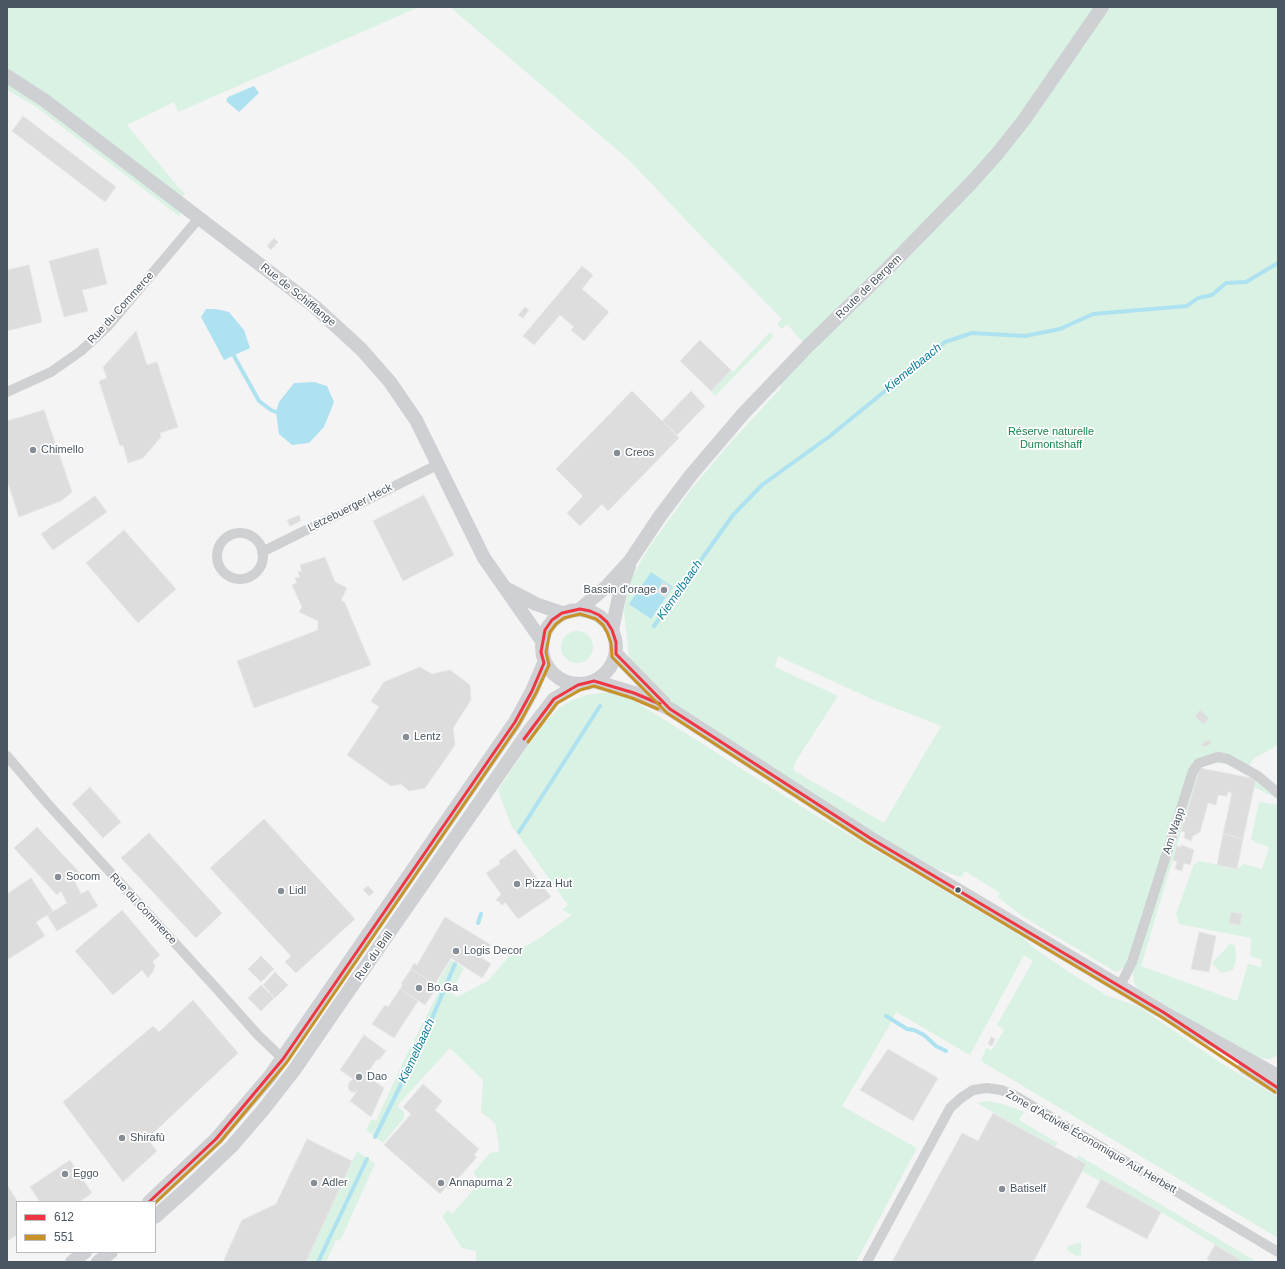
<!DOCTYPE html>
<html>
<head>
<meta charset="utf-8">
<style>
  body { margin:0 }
  #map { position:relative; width:1285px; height:1269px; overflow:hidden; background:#f4f4f4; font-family:Arial,sans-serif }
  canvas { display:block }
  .frame { position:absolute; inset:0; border:8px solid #4a5661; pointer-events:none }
  .legend { position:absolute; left:16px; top:1201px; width:140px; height:52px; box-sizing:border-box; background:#fff; border:1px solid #b7bbc0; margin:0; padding:5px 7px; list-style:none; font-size:12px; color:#4a5661 }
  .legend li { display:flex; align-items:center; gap:8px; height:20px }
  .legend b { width:20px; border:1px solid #b7bbc0 }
</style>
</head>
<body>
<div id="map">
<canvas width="1285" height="1269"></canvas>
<div class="frame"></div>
<ul class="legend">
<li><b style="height:5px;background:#ef3744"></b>612</li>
<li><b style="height:5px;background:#c79227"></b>551</li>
</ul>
</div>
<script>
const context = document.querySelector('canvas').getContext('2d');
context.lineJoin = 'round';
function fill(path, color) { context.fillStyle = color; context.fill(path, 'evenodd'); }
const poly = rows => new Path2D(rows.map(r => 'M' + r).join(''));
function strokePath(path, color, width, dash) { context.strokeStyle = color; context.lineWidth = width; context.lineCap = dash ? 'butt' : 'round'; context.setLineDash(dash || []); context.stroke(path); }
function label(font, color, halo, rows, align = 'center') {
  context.font = font + ' Arial,sans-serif'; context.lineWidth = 3.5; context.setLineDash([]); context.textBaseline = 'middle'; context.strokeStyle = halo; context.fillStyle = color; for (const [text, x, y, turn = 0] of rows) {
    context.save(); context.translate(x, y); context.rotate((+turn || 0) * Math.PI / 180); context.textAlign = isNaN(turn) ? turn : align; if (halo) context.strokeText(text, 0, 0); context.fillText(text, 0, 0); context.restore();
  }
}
fill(poly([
  [7,7,419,7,178,112,174,102,127,125,179,188,185,193,179,202,180,217,35,106,7,90],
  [450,7,1278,7,1278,745,1253,759,1250,765,1246,764,1278,787,1278,801,1276,798,1254,787,1256,779,1224,763,1208,763,1200,768,1141,966,1237,1001,1248,964,1261,967,1262,960,1250,956,1251,938,1179,924,1176,914,1194,864,1200,861,1237,869,1244,864,1262,869,1269,847,1255,842,1251,839,1259,802,1278,805,1278,1055,1270,1059,1261,1058,1245,1052,1137,988,1134,983,1132,963,1116,972,1022,916,998,897,1000,893,965,871,961,877,904,858,670,709,642,681,629,657,624,613,626,597,631,581,637,568,648,549,689,492,730,443,781,388,777,378,807,347,787,324,782,329,777,324,782,319,701,236,628,159],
  [778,656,874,700,941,726,884,823,793,770,796,761,838,696,775,667],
  [770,332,774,336,715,396,711,391,731,370,733,372],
  '561 647a16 16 0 1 1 32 0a16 16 0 1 1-32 0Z',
  [600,693,614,693,630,698,807,810,1022,937,1034,948,1069,972,1106,995,1139,1007,1224,1065,1278,1097,1278,1238,981,1061,986,1048,992,1050,1004,1030,997,1025,1033,961,1024,955,970,1055,896,1012,888,1028,842,1106,917,1148,856,1262,476,1262,476,1251,462,1248,442,1216,448,1210,452,1214,481,1181,473,1173,490,1153,498,1152,499,1145,495,1123,481,1112,483,1080,450,1048,397,1106,404,1112,404,1118,383,1143,366,1130,371,1119,376,1121,404,1060,441,987,437,984,451,960,464,968,451,993,457,997,488,981,512,953,535,941,572,915,562,910,568,905,511,825,498,790,535,735,547,720,559,708,572,700,587,695],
  [1230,944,1235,945,1236,959,1233,970,1221,973,1212,963],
  [986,1101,1003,1104,1024,1112,1019,1120,1058,1143,1055,1147,977,1103],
  [357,1151,375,1164,340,1241,336,1240,326,1262,306,1262],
  [1078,1155,1257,1262,1244,1262,1161,1212,1101,1179,1100,1181,1082,1171,1086,1164,1076,1159],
  [1081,1242,1081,1255,1076,1256,1067,1250,1068,1246]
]), '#d9f2e3');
fill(poly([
  [254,86,259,93,239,112,226,101,228,97],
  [206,309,216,309,229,312,244,330,250,348,224,360,201,317],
  [314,382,327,386,334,402,324,427,309,443,292,445,279,434,276,412,279,402,294,383],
  [651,572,673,587,651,619,629,604]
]), '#aee2f0');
strokePath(poly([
  [234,356,259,401,271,410,276,412],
  [654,626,733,515,762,485,830,436,945,342,972,333,1025,336,1060,329,1093,314,1187,306,1198,298,1212,295,1226,283,1246,282,1278,263],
  [519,832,600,706],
  [478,923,481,914],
  [886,1016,907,1029,914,1030,924,1035,936,1046,946,1051],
  [375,1137,421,1044,455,964],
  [318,1262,367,1159]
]), '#aee2f0', 4);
const building = poly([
  [23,116,116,187,105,202,12,131,23,116],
  [274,238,278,242,271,250,267,246,274,238],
  [98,248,107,284,82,290,88,311,64,317,49,261,98,248],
  [29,265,42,322,7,331,7,270,29,265],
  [582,266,593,275,582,289,609,312,584,341,571,330,574,327,560,315,534,345,523,336,582,266],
  [525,307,529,310,523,318,518,315,525,307],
  [136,331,147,365,157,362,178,427,160,433,161,437,143,458,128,463,123,445,120,446,99,381,107,378,103,367,136,331],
  [700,340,731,370,711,391,680,361,700,340],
  [632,391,679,438,608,511,602,504,580,526,567,513,583,496,556,469,632,391],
  [691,391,705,406,677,435,662,421,691,391],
  [44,410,72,492,61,501,19,517,7,480,7,421,44,410],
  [424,495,454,555,403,581,373,521,424,495],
  [95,496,107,512,53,550,41,534,95,496],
  [299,515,301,521,290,526,287,520,299,515],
  [124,530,176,589,138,623,86,563,124,530],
  [325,557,335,582,347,588,341,600,345,603,371,665,254,708,237,661,318,630,318,621,299,612,302,607,292,585,297,583,295,578,300,577,298,572,302,571,300,565,325,557],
  [663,582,671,588,665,597,657,592,663,582],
  [420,667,432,674,450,670,470,685,471,700,453,728,455,745,425,788,409,791,401,784,391,786,347,755,379,707,371,701,384,682,420,667],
  [1200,710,1209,718,1204,724,1195,717,1200,710],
  [1209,740,1211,744,1203,747,1201,744,1209,740],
  [1200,768,1256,779,1243,839,1223,834,1232,793,1228,792,1227,796,1218,795,1216,805,1208,803,1200,832,1193,836,1191,841,1184,838,1185,832,1181,831,1200,768],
  [90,787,121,822,103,838,72,804,90,787],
  [264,819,355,919,296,973,285,962,291,956,210,868,264,819],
  [37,827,81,874,74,880,81,894,88,890,98,906,57,931,47,915,67,903,61,891,57,895,14,848,37,827],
  [149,833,222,913,196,938,121,858,149,833],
  [1223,834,1243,839,1237,869,1217,865,1223,834],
  [1182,845,1194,850,1190,865,1184,863,1182,871,1175,869,1177,862,1173,860,1177,846,1181,847,1182,845],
  [515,849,551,897,518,919,505,902,503,905,496,900,501,894,486,873,500,864,499,861,515,849],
  [31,878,53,911,36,922,45,936,7,960,7,894,31,878],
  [368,886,374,892,369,896,363,890,368,886],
  [122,910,160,955,152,962,155,965,153,972,148,978,142,970,113,995,75,951,122,910],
  [1231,912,1242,914,1240,925,1229,923,1231,912],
  [445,917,491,945,482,958,491,964,482,978,451,958,435,984,411,969,414,963,417,965,445,917],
  [1199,932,1216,936,1209,972,1191,969,1199,932],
  [261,956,274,969,261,982,248,969,261,956],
  [411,969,438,986,425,1005,400,989,403,985,401,984,411,969],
  [275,972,288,985,275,998,263,985,275,972],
  [261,985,274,998,261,1011,248,998,261,985],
  [400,989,418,1001,394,1038,372,1024,385,1005,388,1007,400,989],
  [193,1000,238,1053,147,1139,157,1151,123,1182,63,1102,153,1026,159,1032,193,1000],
  [364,1035,386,1051,379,1060,377,1059,366,1075,384,1088,371,1117,350,1101,358,1090,355,1092,352,1092,349,1090,348,1087,349,1083,353,1079,340,1070,364,1035],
  [991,1037,995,1039,992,1046,988,1044,991,1037],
  [888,1049,938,1078,913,1121,860,1090,888,1049],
  [423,1084,442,1101,435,1110,479,1149,474,1155,477,1157,449,1189,446,1187,440,1194,384,1145,411,1114,403,1107,423,1084],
  [993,1113,1086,1164,1033,1262,892,1262,962,1133,978,1141,993,1113],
  [307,1139,352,1161,306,1262,223,1262,242,1220,276,1204,307,1139],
  [70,1160,92,1193,79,1202,40,1202,30,1187,70,1160],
  [1101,1179,1161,1212,1147,1239,1086,1207,1101,1179],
  [7,1185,18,1202,17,1202,17,1235,7,1241,7,1185],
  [1215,1245,1244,1262,1212,1262,1207,1259,1215,1245]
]);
fill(building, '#ddddde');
strokePath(building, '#e5e6e7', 1);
strokePath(poly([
  [7,392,51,372,81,351,108,326,199,218],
  '217 556a23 23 0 1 1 46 0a23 23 0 1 1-46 0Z',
  [262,552,439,464],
  [7,756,47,803,216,988,258,1035,283,1059],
  [1120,986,1132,962,1193,771,1199,763,1218,757,1228,759,1258,776,1278,793],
  [867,1262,950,1108,961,1098,973,1090,987,1088,1001,1090,1014,1095,1278,1252]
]), '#ced0d2', 10);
strokePath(poly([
  [7,76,44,100,199,218,314,306,361,349,390,382,416,420,484,558,542,641],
  [507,589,536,604,562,613],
  [580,609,606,587,630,561,660,516,691,475,743,414,807,347,888,268,972,182,997,154,1024,120,1102,7],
  '542 647a37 37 0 1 1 74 0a37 37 0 1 1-74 0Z',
  [612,630,620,592,629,566],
  [616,654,664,703],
  [594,681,634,693,670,709,870,838,1163,1012,1278,1076],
  [1245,1067,1278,1088],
  [149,1202,216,1139,270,1076,515,722,532,691,544,663],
  [155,1217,193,1183,232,1146,263,1110,295,1069,334,1012,529,731,554,699,578,685],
  [72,1262,85,1252],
  [98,1262,111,1252]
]), '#ced0d4', 14);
strokePath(poly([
  [524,739,554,699,578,685,594,681,634,693,660,704],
  [149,1202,216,1139,283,1059,515,722,532,691,544,663,541,652,545,630,552,620,562,613,580,609,590,611,599,615,607,622,612,630,616,642,616,654,670,709,870,838,1163,1012,1278,1088]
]), '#ef3744', 3);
strokePath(poly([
  [528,742,557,703,580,690,594,686,632,698,658,709],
  [155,1203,220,1142,287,1062,519,724,536,693,549,665,546,652,550,632,556,624,564,618,580,614,596,619,603,625,607,632,611,643,612,657,667,713,867,842,1160,1016,1275,1092]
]), '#c79227', 3);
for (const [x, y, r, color] of [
  [33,450,4,"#868d94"],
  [617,453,4,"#868d94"],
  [664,590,4,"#868d94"],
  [406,737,4,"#868d94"],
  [58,877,4,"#868d94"],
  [517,884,4,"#868d94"],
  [958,890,3.5,"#4a5661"],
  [281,891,4,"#868d94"],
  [456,951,4,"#868d94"],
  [419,988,4,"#868d94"],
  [359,1077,4,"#868d94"],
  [122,1138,4,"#868d94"],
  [65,1174,4,"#868d94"],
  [314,1183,4,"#868d94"],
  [441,1183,4,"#868d94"],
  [1002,1189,4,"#868d94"]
]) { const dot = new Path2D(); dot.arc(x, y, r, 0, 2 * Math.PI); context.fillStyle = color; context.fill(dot); strokePath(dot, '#fff', 1.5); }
label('11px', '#4a5661', '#fff', [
  ["Route de Bergem",869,287,-44],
  ["Rue de Schifflange",298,295,39],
  ["Rue du Commerce",121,308,-48],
  ["Lëtzebuerger Heck",350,508,-27],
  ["Am Wapp",1174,831,-72],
  ["Rue du Commerce",143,909,47],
  ["Rue du Brill",374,956,-55],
  ["Zone d'Activité Économique Auf Herbett",1091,1142,30]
]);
label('11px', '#17864f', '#fff', [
  ["Réserve naturelle",1051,432],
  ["Dumontshaff",1051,445]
]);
label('11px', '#4a5661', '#fff', [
  ["Chimello",41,450],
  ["Creos",625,453],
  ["Bassin d'orage",656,590,"right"],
  ["Lentz",414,737],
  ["Socom",66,877],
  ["Pizza Hut",525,884],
  ["Lidl",289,891],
  ["Logis Decor",464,951],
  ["Bo.Ga",427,988],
  ["Dao",367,1077],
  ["Shirafù",130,1138],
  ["Eggo",73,1174],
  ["Adler",322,1183],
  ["Annapurna 2",449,1183],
  ["Batiself",1010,1189]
], 'left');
label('italic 12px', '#0c7c9b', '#fff', [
  ["Kiemelbaach",913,368,-39],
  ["Kiemelbaach",680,590,-55],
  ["Kiemelbaach",417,1051,-65]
]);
</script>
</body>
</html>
